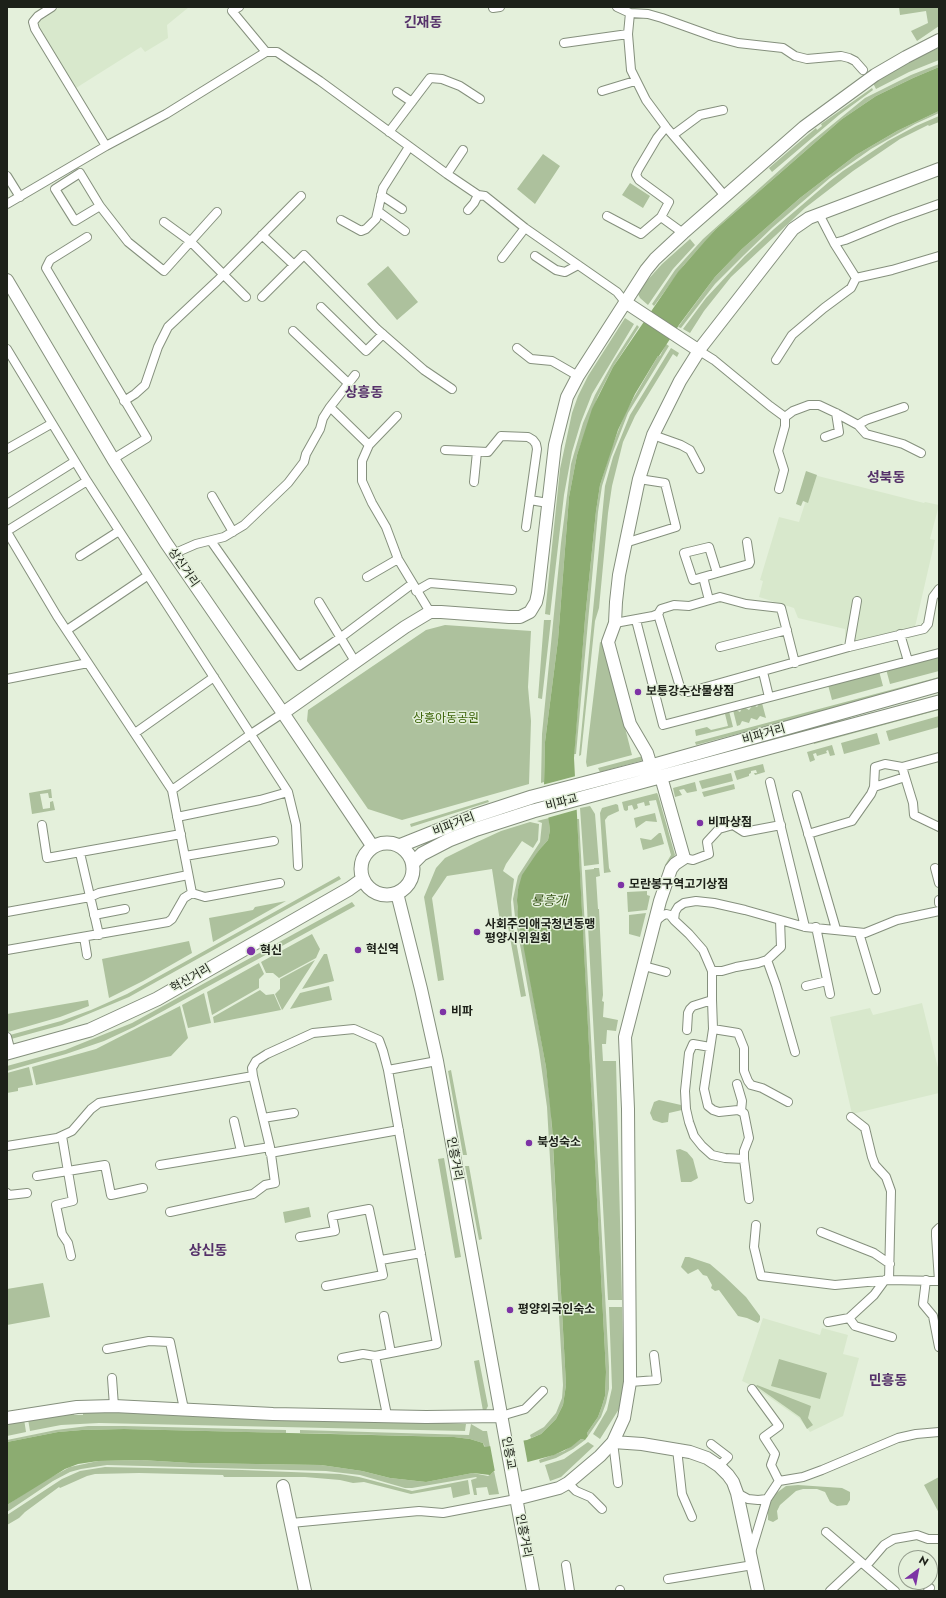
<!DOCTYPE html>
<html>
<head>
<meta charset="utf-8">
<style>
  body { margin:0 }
  #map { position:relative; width:946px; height:1598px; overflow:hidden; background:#e4f0db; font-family:Jost,sans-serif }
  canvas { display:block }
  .frame { position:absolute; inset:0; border:8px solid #1d2119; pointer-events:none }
  .north { position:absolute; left:898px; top:1550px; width:40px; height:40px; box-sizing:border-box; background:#e4f0db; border:1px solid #949d8d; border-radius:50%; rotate:32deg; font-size:11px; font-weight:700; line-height:16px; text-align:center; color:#1d2119 }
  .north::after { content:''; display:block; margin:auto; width:14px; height:18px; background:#7d33a5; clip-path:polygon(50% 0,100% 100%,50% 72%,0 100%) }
</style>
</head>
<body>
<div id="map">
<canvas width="946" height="1598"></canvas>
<div class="frame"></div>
<div class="north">N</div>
</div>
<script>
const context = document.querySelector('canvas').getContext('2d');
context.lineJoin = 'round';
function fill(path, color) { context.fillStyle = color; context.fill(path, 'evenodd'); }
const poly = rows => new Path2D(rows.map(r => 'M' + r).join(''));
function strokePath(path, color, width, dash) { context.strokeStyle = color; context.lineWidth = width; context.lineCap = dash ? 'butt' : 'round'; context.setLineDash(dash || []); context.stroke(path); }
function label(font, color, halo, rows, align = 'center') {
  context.font = font + ' Jost,"Noto Sans KR",sans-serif'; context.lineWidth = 3; context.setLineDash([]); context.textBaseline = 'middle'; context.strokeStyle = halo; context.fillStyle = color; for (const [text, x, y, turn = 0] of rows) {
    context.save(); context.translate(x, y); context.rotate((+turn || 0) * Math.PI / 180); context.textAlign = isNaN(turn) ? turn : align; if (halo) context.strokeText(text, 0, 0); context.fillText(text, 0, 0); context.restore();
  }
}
fill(poly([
  [60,7,189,7,167,25,168,38,145,52,141,47,76,88,38,26,40,19],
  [814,475,924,503,925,502,939,505,930,539,935,540,915,627,845,643,845,629,798,618,794,608,759,597,763,581,760,580,779,517,799,522],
  [922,1003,939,1072,939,1093,852,1114,830,1017,870,1008,873,1015],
  [763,1318,820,1335,822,1328,848,1335,843,1354,859,1358,843,1416,810,1432,799,1418,753,1386,742,1381]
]), '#d8e8cc');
fill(poly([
  [899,7,939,7,939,26,917,41,911,31,928,23,926,11,900,15],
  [939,48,939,60,909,72,876,89,873,83,921,55],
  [939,64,939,67,913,78,876,96,842,119,716,229,684,265,654,306,652,304,675,270,703,239,811,142,865,98,911,75],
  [872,88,873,90,839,115,772,172,769,168,804,138,816,128,817,130,822,126,821,124],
  [939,111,939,113,915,124,871,149,830,178,773,227,744,255,715,284,681,328,678,327,715,277,742,249,800,198,856,155,897,131],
  [939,116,939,122,929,126,928,125,900,139,853,171,805,208,731,277,704,311,690,333,683,329,706,298,745,256,774,229,830,181,843,171,888,141,916,126],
  [543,154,560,166,535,204,517,189],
  [630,183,650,196,643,208,622,195],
  [690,239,695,245,673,269,648,305,640,298,638,294,644,284,662,264],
  [388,266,418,302,397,320,367,284],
  [625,318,634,324,592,394,581,422,572,452,564,495,550,615,545,614,560,469,572,413,578,396,588,376],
  [637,325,639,327,613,367,598,396,577,455,569,497,558,640,545,742,544,782,541,783,542,734,561,543,571,464,583,423,595,395,613,362],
  [666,344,669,346,628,413,611,457,602,486,598,512,576,754,574,754,585,619,596,511,600,485,611,449,626,411,658,356,660,356],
  [671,348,679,353,677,357,673,354,635,416,623,442,612,486,608,513,599,608,595,621,581,755,579,756,605,486,613,457,630,415],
  [806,471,817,475,808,503,803,501,801,506,796,504],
  [544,620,551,620,542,699,538,698],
  [445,625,531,631,528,687,531,721,529,784,402,820,368,809,307,721,308,710,426,630],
  [600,642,603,643,632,755,587,767,586,762,588,742],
  [939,655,939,671,890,684,886,669],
  [879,671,883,686,832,700,828,685],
  [939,677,939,680,696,745,695,742],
  [760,703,762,703,766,718,760,716,757,720,751,718,749,723,742,721,740,725,737,726,733,710,736,710,740,712,742,708,744,707,749,710,753,705,757,707],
  [939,707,939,710,814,744,813,741],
  [729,711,733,727,696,736,695,730,707,727,711,730,728,726,725,714,704,720,703,718],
  [939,716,939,727,889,741,886,731],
  [877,733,880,744,844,754,841,743],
  [832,745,835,755,830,756,828,750,826,751,827,753,817,756,816,753,813,754,815,760,810,762,807,752],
  [643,756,644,760,600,772,598,768],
  [763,764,765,772,755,775,754,773,757,773,756,770,751,771,751,773,749,774,749,776,737,780,734,771],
  [731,773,733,781,702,789,699,781],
  [695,782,697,791,687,793,684,789,679,790,682,795,675,797,673,788],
  [734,784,735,789,704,797,702,792],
  [51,789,52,798,49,798,48,793,40,794,43,809,50,808,50,802,53,801,55,810,32,814,29,793],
  [657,793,658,795,675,855,666,868,665,865,671,855,656,800,649,801,650,805,645,806,644,802,637,804,638,808,634,810,632,805,628,806,628,810,626,811,624,810,622,802],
  [488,800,489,802,411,827,410,824],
  [616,804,618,805,619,811,608,816,605,820,609,868,611,872,604,873,600,813,602,808],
  [590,806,595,814,599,864,584,866,580,808],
  [655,813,657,822,646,821,636,828,634,818],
  [549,818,550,830,548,840,539,850,518,889,517,906,546,1067,551,1110,566,1385,563,1405,556,1419,541,1434,531,1438,530,1435,544,1427,556,1413,562,1398,563,1385,547,1107,539,1050,515,917,513,899,518,876,540,842,542,823,537,821],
  [577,819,579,819,609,1367,609,1389,606,1403,601,1417,588,1436,587,1433,598,1417,602,1406,605,1396,606,1372],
  [530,822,539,824,538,840,533,848,522,841,506,864,503,871,514,879,511,902,512,919,526,996,521,997,508,927,501,928,492,869,447,876,432,898,444,980,438,981,424,897,436,868,445,858,475,843,501,831],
  [659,833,661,833,664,844,643,850,640,838,651,840],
  [594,868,599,868,600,876,596,877,598,909,599,909,603,995,602,1001,604,1002,603,1017,618,1020,616,1031,607,1030,606,1044,602,1044,603,1061,616,1061,622,1300,608,1300,585,870,594,869],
  [339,876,341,879,129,997,62,1025,11,1039,10,1035,61,1021,91,1010,127,994],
  [647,891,647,895,650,896,647,910,628,912,627,892],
  [286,901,213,942,209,918,253,910,255,907],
  [352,902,355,906,134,1027,104,1041,66,1054,7,1071,7,1066,65,1050,132,1023],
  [646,913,640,937,629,934,629,915],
  [312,934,320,949,316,958,279,978,273,973,266,973,261,962],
  [189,941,192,953,143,981,109,998,102,959],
  [324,954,327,954,334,981,302,989],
  [315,960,283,1009,282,1010,275,994,280,989,280,979],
  [259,963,264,974,259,979,259,988,212,1015,207,992],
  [329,986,332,1000,290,1009,300,993],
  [260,990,266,995,274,994,281,1010,214,1023,213,1017],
  [204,993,211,1023,188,1028,182,1005],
  [88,1000,89,1006,60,1017,8,1032,7,1014],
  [180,1006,188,1038,171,1056,36,1085,32,1067,96,1049],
  [29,1067,33,1085,18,1088,18,1091,7,1093,7,1073],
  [451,1070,467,1155,463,1155,448,1071],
  [659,1100,681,1105,682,1110,669,1113,668,1122,662,1123,653,1120,650,1113,654,1102],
  [680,1149,687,1152,693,1159,698,1178,691,1182,681,1182,676,1150],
  [444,1158,461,1257,455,1258,438,1159],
  [465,1166,469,1166,482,1239,479,1240],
  [309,1207,311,1217,285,1223,283,1212],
  [685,1257,689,1257,710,1264,724,1276,746,1297,760,1316,760,1320,758,1323,747,1318,738,1316,719,1290,715,1291,711,1288,712,1285,707,1276,703,1275,698,1269,688,1274,681,1267],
  [43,1283,50,1317,7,1325,7,1289],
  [609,1307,622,1307,624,1383,619,1409,600,1439,593,1434,607,1410,612,1388],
  [779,1359,827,1373,820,1399,771,1386],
  [479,1360,488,1406,486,1410,483,1411,474,1361],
  [757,1385,811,1406,808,1418,813,1425,807,1429,800,1417,756,1386],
  [97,1411,442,1421,442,1423,466,1424,465,1431,99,1423,61,1425,30,1431,28,1419,74,1412,74,1415,83,1415,83,1412],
  [24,1419,26,1432,7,1436,7,1422],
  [471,1424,483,1431,487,1431,490,1447,485,1447,483,1443,470,1439,454,1437,300,1433,300,1430,469,1435],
  [88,1426,124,1426,286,1430,286,1433,124,1429,82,1430,58,1432,7,1442,7,1440,56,1430],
  [581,1439,585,1440,573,1449,556,1458,540,1463,539,1460,564,1451],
  [588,1442,594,1446,561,1477,550,1481,545,1465,564,1459],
  [141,1460,191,1463,321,1465,362,1471,390,1478,426,1482,473,1473,488,1476,491,1474,494,1471,499,1494,489,1495,487,1487,476,1488,477,1495,474,1495,471,1480,477,1478,476,1477,412,1488,405,1488,360,1475,326,1471,107,1465,81,1469,70,1472,53,1481,7,1512,7,1505,42,1482,70,1467,98,1461],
  [105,1467,242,1470,340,1474,359,1477,412,1491,468,1480,470,1494,453,1498,451,1487,411,1494,364,1482,353,1483,340,1480,305,1477,224,1477,223,1475,139,1473,95,1474,87,1476,60,1488,59,1487,25,1512,19,1518,7,1525,7,1515,62,1479,80,1471],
  [939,1477,939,1513,924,1485],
  [798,1485,842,1488,850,1492,850,1500,847,1505,837,1506,830,1502,825,1492,817,1489,803,1489,796,1491,780,1505,777,1511,778,1519,773,1522,768,1520,768,1504,775,1494,786,1486]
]), '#adc19d');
fill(poly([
  [939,67,939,111,897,131,856,155,800,198,742,249,715,277,679,325,659,356,658,356,635,394,618,430,600,485,596,511,585,619,574,758,606,1372,605,1396,602,1406,598,1417,587,1433,588,1436,585,1440,581,1439,571,1447,554,1455,494,1471,490,1475,473,1473,426,1482,390,1478,362,1471,321,1465,191,1463,141,1460,98,1461,78,1464,65,1469,7,1505,7,1442,58,1432,82,1430,124,1429,454,1437,470,1439,483,1443,484,1446,485,1447,527,1440,541,1434,556,1419,563,1405,566,1385,552,1126,546,1067,518,917,517,900,518,889,522,875,539,850,548,840,550,830,544,785,545,742,558,640,569,497,577,455,592,409,613,367,678,272,705,241,716,229,842,119,876,96,913,78]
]), '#8cac71');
fill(poly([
  [576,776,579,809,547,818,542,785],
  [523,1438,528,1465,495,1472,490,1445]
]), '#e4f0db');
const street = poly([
  [52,7,38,16,33,22,35,29,106,146],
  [239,7,232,11,266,52],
  [617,7,630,13,628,34,631,70,646,100,666,127,725,196],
  [493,8,500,7],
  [630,13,648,14,662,18,715,37,738,43,783,48,795,56,807,59,841,56,849,58,855,61,863,70],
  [564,43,628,34],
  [602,91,635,81],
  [397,92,412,102],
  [389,132,430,78,442,79,460,86,480,99],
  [673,135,700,115,723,110],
  [447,174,463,150],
  [7,176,20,197],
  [381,195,402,209],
  [7,204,106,146,166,114,266,52,277,52,320,81,447,174,478,195,485,196,525,228,617,292,625,302],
  [100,206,75,221,55,189,80,173,100,206,128,242,164,271,217,212],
  [468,210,474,203,478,195],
  [379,212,405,231],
  [819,214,834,243,856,278],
  [607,216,641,234,661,217,669,202,639,180,636,175,638,170,657,138,666,127],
  [661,217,683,233],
  [341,220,361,231,366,229,376,219,383,188,409,147],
  [164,222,190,241,246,297],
  [262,235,294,265],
  [87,237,50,260,46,268,147,438,113,459],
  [834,243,845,240,894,220,939,204],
  [535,256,556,270,565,272,578,265],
  [502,258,525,228],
  [262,297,304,255,377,329,424,370,452,389],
  [321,307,366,351,383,334],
  [293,331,348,383],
  [517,348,531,359,552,361,578,376],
  [7,349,87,481,288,792,296,825,298,866],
  [698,350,714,360,770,406,785,417,793,411,809,405,819,405,836,413,858,425,866,420,904,407],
  [776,360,792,335,824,308,851,288,856,278,892,270,939,256],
  [124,401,135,394,145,385,158,347,168,327,217,281,301,196],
  [330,407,369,445],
  [397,416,369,445,362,461,362,481,372,503,386,527,398,559,430,612],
  [858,425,866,434,903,444,921,453],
  [653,435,681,445,690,450,700,469],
  [825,437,839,432,836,413],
  [7,449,51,424],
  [445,450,488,452,501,436,528,437,533,440,536,444,537,449,526,527],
  [474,482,477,452],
  [779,489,784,470,778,451,785,426,785,417],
  [212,496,233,532],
  [530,500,548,503],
  [7,504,74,462],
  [7,531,87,481],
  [7,532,57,616,172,790,192,893,184,898,172,919,168,922,7,950],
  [211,541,299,666,340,638,412,584],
  [625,543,676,527,665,483,639,479],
  [173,554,196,544,224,537,244,525,288,483,304,462,306,454,320,429,323,418,330,407,355,375],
  [80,556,119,531],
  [367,577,398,559],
  [703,577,693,580,684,553,709,547,717,573],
  [416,591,430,583,512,590],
  [709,600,703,577,749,564,750,562,747,542],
  [319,602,356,663],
  [658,614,680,687,683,691,688,692,849,647,924,629,928,624,933,597,939,589],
  [636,620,663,725,939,653],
  [615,623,653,616,658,614,661,609,674,605,689,606,720,597,746,604,781,608,795,663],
  [67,630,147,576],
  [900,634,908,661],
  [720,647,787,630],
  [849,647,857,601],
  [763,672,769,697],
  [7,679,88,663],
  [135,733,214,677],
  [902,767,939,757],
  [770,782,805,927],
  [874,787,905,777],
  [172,790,251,734,283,713],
  [797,795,836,929],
  [177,817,260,800,288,792],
  [42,825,47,858,181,834],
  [808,834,852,821,871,794,874,787,875,767,885,764,902,767,913,803,914,815,939,827],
  [80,853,99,935],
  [185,856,274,841],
  [684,858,693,860,709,854,707,842,719,829,733,825,744,832,781,825],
  [935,868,939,883],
  [192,893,205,897,280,883],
  [939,900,939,903],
  [7,912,90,897,99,893,188,875],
  [94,915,125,909],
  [656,921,662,916,666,914,670,915,674,920],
  [816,927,830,994],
  [859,933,876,990],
  [84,937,87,955],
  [767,960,776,985,795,1052],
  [644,966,666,972],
  [712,971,722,971,736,967,758,963,767,960,781,947,780,920],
  [806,986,827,981],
  [712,1000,713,1029,704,1089,708,1106,713,1110,719,1112,738,1110,744,1113,749,1138,744,1151,744,1159,749,1199],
  [713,1029,738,1033,744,1048,744,1071,748,1081,751,1085,762,1088,788,1102],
  [687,1030,688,1013,690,1009,693,1006,712,1000,712,971,703,950,689,934,674,920,675,912,678,907,684,903,696,901,714,903,745,910,805,927,865,933,897,920,939,911],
  [7,1037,11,1052],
  [710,1047,693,1044,689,1053,685,1091,686,1109,689,1122,694,1136,702,1146,712,1155,725,1158,744,1159],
  [388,1070,437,1061],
  [737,1084,742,1101,741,1111],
  [851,1117,865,1128,872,1157,875,1165,886,1177,891,1191,889,1280],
  [263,1118,294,1113],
  [234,1121,241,1151],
  [62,1136,73,1201,56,1205,62,1234,68,1243,71,1256],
  [7,1146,57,1138,72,1131,91,1109,99,1103,253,1076,252,1068,256,1061,267,1054,313,1033,354,1029,379,1040,383,1051,388,1070,437,1344,375,1356,387,1415],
  [270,1153,399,1130],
  [160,1165,270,1147],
  [37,1176,105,1165,111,1195,143,1188],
  [7,1193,9,1195,27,1193],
  [170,1212,253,1194,265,1185,275,1183,270,1147,253,1076],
  [756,1225,754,1247,761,1276,835,1285,889,1280,939,1281],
  [821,1232,874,1253,890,1264],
  [300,1237,335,1231,332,1216,369,1209,383,1275,326,1286],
  [381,1260,421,1253],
  [926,1280,923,1304,933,1316,939,1347],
  [939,1281,936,1236,936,1231,939,1228],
  [384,1316,391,1353],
  [849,1318,855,1326,892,1337],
  [828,1322,849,1318,874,1295,885,1280],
  [107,1349,149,1341,170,1342,184,1409],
  [342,1358,363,1354,375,1356],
  [112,1378,114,1406],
  [630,1382,657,1380,654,1355],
  [752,1389,779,1426,764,1437,775,1454,771,1465,779,1481],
  [501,1416,525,1409,543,1391],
  [613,1442,618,1483],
  [711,1444,728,1457,719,1466],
  [677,1449,682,1494,692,1517],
  [568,1483,576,1491,590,1497,602,1509],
  [737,1493,748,1499,758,1500,767,1499],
  [291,1523,419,1511,443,1513,516,1499],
  [826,1532,895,1591],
  [751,1552,767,1499,779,1481,803,1477,822,1470,898,1438,916,1434,939,1432],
  [566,1565,570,1591],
  [866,1566,884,1545,894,1539,917,1535,928,1539,939,1539],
  [668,1579,753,1565],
  [620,1590,620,1591],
  [830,1591,861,1562],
  [928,1591,930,1588]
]);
const secondary = poly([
  [7,280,113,459,166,543,283,713,373,847],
  [625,302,698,350],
  [283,713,405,627,430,612,441,612,509,617,520,617,530,612,536,602,538,593,555,445,567,397,578,376,646,270,655,259,683,233,804,127,875,75,906,57,939,40],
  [651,766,647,753,630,724,608,642,615,623,616,602,619,575,639,479,653,435,680,381,702,346,793,229,809,218,939,169],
  [397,893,421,989,437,1061,533,1591],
  [7,1418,77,1407,114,1406,273,1414,426,1417,501,1416],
  [613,1442,642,1444,690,1452,707,1458,719,1466,728,1475,733,1482,737,1493,758,1591],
  [283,1486,305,1591],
  [516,1499,559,1488,568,1483,600,1456,613,1442,624,1418,630,1382,630,1370,628,1109,625,1037,660,901,671,869,675,864,684,858,661,777]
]);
const primary = poly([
  '361 869a26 26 0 1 1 52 0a26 26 0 1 1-52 0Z',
  [399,846,474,816,532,797,651,766,939,685],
  [413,863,422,854,449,840,477,829,533,811,939,702],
  [7,1053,90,1030,157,999,349,889,363,879]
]);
strokePath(street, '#85907d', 10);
strokePath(secondary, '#85907d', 14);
strokePath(primary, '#85907d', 15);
strokePath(street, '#fff', 8);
strokePath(secondary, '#fff', 12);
strokePath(primary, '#fff', 13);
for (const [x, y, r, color] of [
  [638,692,4,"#7d33a5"],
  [700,823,4,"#7d33a5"],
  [621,885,4,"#7d33a5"],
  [477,932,4,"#7d33a5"],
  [358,950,4,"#7d33a5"],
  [251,951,5,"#7d33a5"],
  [443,1012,4,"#7d33a5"],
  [529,1143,4,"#7d33a5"],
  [510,1310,4,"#7d33a5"]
]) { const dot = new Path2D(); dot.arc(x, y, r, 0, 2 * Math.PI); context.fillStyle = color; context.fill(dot); strokePath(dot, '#e4f0db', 1.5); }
label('12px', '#1d2119', '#e4f0db', [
  ["상신거리",183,568,55],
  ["비파거리",764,735,-16],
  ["비파교",562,803,-15],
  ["비파거리",454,825,-21],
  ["혁신거리",191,979,-30],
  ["인흥거리",454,1159,80],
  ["인흥교",508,1453,80],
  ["인흥거리",523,1536,80]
]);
label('bold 12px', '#1d2119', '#e4f0db', [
  ["보통강수산물상점",646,692],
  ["비파상점",708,823],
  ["모란봉구역고기상점",629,885],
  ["사회주의애국청년동맹",485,925],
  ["평양시위원회",485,939],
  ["혁신역",366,950],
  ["혁신",260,951],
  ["비파",451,1012],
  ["북성숙소",537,1143],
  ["평양외국인숙소",518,1310]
], 'left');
label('12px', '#3c6309', '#e4f0db', [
  ["상흥아동공원",446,719]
]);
label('italic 13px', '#3a581a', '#e4f0db', [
  ["룡흥개",549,902]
]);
label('bold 14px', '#55316a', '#e4f0db', [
  ["긴재동",423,24],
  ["상흥동",364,394],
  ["성북동",886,479],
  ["상신동",208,1252],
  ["민흥동",888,1382]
]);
</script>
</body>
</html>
